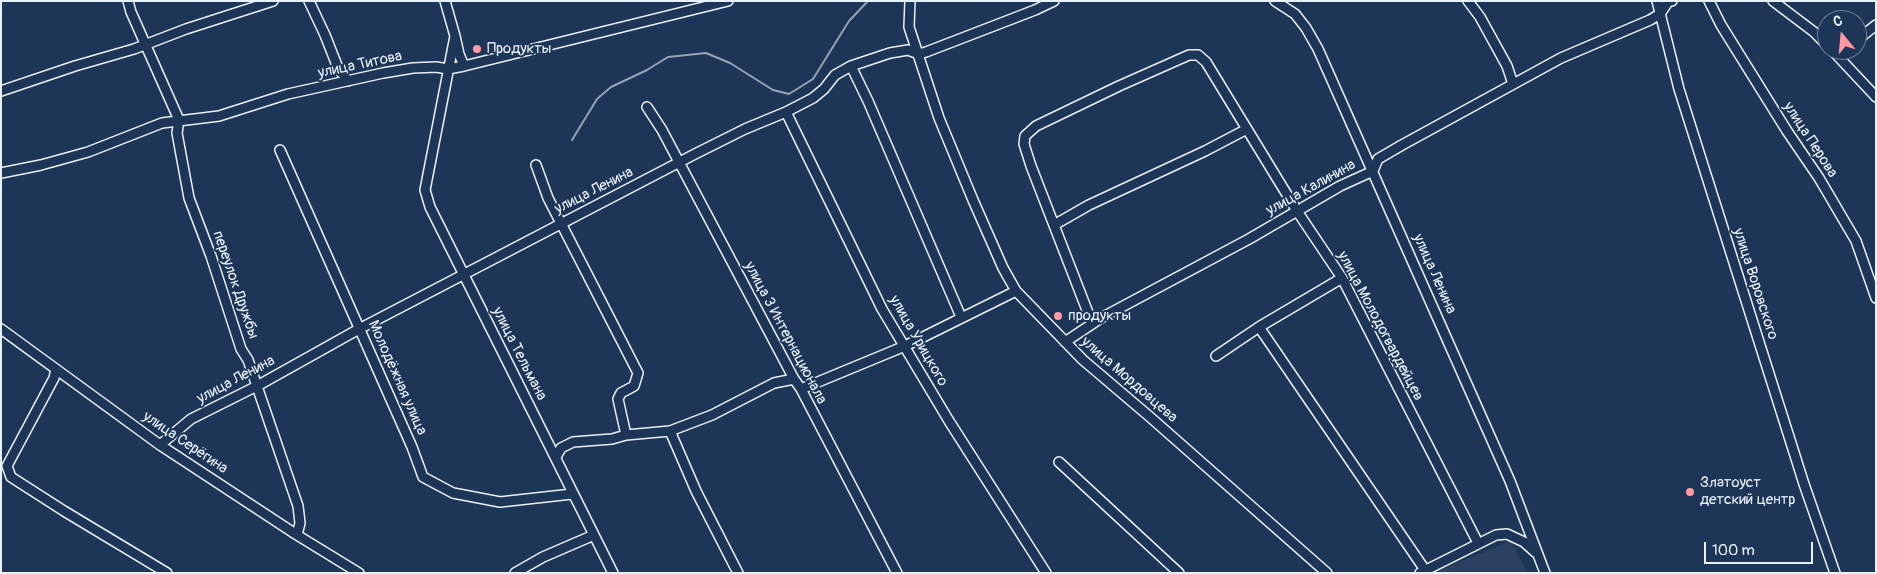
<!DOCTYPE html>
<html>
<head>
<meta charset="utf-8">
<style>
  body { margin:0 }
  #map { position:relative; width:1877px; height:574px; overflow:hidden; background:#1d3557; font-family:Pangolin,sans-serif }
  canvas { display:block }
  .frame { position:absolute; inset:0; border:2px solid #e8f1f8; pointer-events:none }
  .north { position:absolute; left:1817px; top:10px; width:50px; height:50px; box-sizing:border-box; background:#1d3557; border:1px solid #6e8097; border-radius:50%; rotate:343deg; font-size:14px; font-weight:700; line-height:20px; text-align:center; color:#e8f1f8 }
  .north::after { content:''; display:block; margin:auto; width:18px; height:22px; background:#ff9aa2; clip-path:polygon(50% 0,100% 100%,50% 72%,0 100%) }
  .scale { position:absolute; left:1704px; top:542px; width:109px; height:22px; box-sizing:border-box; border:2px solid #e8f1f8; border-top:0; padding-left:6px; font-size:15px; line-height:18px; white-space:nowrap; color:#e8f1f8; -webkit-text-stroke:4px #1d3557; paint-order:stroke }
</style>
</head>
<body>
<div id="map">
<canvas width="1877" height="574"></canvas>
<div class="frame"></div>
<div class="north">С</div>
<div class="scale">100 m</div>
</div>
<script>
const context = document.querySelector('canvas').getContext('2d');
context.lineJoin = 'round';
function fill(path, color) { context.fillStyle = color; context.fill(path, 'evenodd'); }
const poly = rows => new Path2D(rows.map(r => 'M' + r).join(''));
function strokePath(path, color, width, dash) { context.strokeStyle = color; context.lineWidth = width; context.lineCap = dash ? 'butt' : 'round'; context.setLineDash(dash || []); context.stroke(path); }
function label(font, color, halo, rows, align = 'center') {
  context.font = font + ' Pangolin,sans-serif'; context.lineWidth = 4; context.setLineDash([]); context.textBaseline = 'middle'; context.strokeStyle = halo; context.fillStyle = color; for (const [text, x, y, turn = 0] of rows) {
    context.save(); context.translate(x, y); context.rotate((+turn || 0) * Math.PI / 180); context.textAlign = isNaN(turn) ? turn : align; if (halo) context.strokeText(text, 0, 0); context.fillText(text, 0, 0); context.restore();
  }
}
fill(poly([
  [1511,541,1527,573,1432,573]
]), '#2a4162');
strokePath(poly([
  [572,140,597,99,611,87,647,70,668,57,706,53,730,63,773,90,789,94,813,79,849,21,868,1]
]), '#95a4b5', 2);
const street = poly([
  [128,1,131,12,179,120,177,133,189,198,211,256,241,349,248,360,298,506,300,523,297,535],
  [309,1,325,35,338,68,348,81],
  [445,1,455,36,459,54,464,66],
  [910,1,909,27,939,118,973,200,1003,268,1016,291,1083,360,1150,417,1327,573],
  [1275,1,1295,14,1306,28,1318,49,1510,481,1545,573],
  [1468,1,1480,17,1507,66,1513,84],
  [1657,1,1679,89,1804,484,1835,573],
  [1709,1,1721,25,1787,131,1819,178,1856,241,1876,298],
  [1773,1,1814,32,1827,45],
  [455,36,425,190,430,207,613,573],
  [1857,40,1876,25],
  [1832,50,1876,97],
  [851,66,868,101,961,317],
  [1,91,75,66,134,49,186,29,273,1],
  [647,107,662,130,794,379,801,389,897,573],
  [786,112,882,309,949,421,1046,573],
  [280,150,412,447,423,477,453,493,500,502,572,494],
  [536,165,548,198,638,373,634,386,621,393,618,399,626,435],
  [1,173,41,165,88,152,162,123,219,116,288,94,383,73,413,68,436,67,448,69,464,66,728,1],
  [1054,225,1089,205,1205,151,1247,129],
  [1092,323,1031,166,1024,144,1025,136,1036,126,1119,86,1189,55,1198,55,1206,62,1297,211,1342,278,1478,543],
  [1259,327,1425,570],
  [1,329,160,445,297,535,359,573],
  [1065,342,1101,318,1249,239,1340,186,1373,171,1378,159,1402,145,1561,58,1650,20,1660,14,1668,2,1672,1],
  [1216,356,1259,327,1342,278],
  [56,369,54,378,7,466,11,477,64,511,167,573],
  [801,389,905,346,1016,291],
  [670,431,696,491,738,573],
  [160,445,191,419,257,386,359,329,695,154,745,129,786,112,813,98,824,89,835,75,851,66,890,53,908,50,919,54,926,52,1035,10,1054,1],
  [556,457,561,448,573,442,612,439,626,435,670,431,712,415,774,383,794,379],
  [1059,462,1179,573],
  [515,573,543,557,594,535],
  [1420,573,1496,535,1507,534,1524,542,1535,552]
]);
strokePath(street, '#e8f1f8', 12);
strokePath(street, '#1d3557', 9);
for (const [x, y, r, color] of [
  [477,49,5,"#ff9aa2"],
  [1058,316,5,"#ff9aa2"],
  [1690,492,5,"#ff9aa2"]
]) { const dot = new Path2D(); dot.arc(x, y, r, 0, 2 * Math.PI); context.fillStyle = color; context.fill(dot); strokePath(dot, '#1d3557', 2); }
label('15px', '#e8f1f8', '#1d3557', [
  ["Продукты",487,49],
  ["продукты",1068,316],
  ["Златоуст",1700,483],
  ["детский центр",1700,500]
], 'left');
label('15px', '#e8f1f8', '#1d3557', [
  ["улица Титова",360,65,-12],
  ["улица Перова",1810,140,57],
  ["улица Калинина",1311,188,-29],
  ["улица Ленина",594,191,-27],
  ["улица Ленина",1434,274,66],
  ["улица Воровского",1755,284,72],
  ["переулок Дружбы",235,285,71],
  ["улица Молодогвардейцев",1380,326,62],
  ["улица 3 Интернационала",785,333,62],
  ["улица Урицкого",918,341,60],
  ["улица Тельмана",519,354,63],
  ["Молодёжная улица",397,378,66],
  ["улица Ленина",236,380,-28],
  ["улица Мордовцева",1129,380,41],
  ["улица Серёгина",185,443,34]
]);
</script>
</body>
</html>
